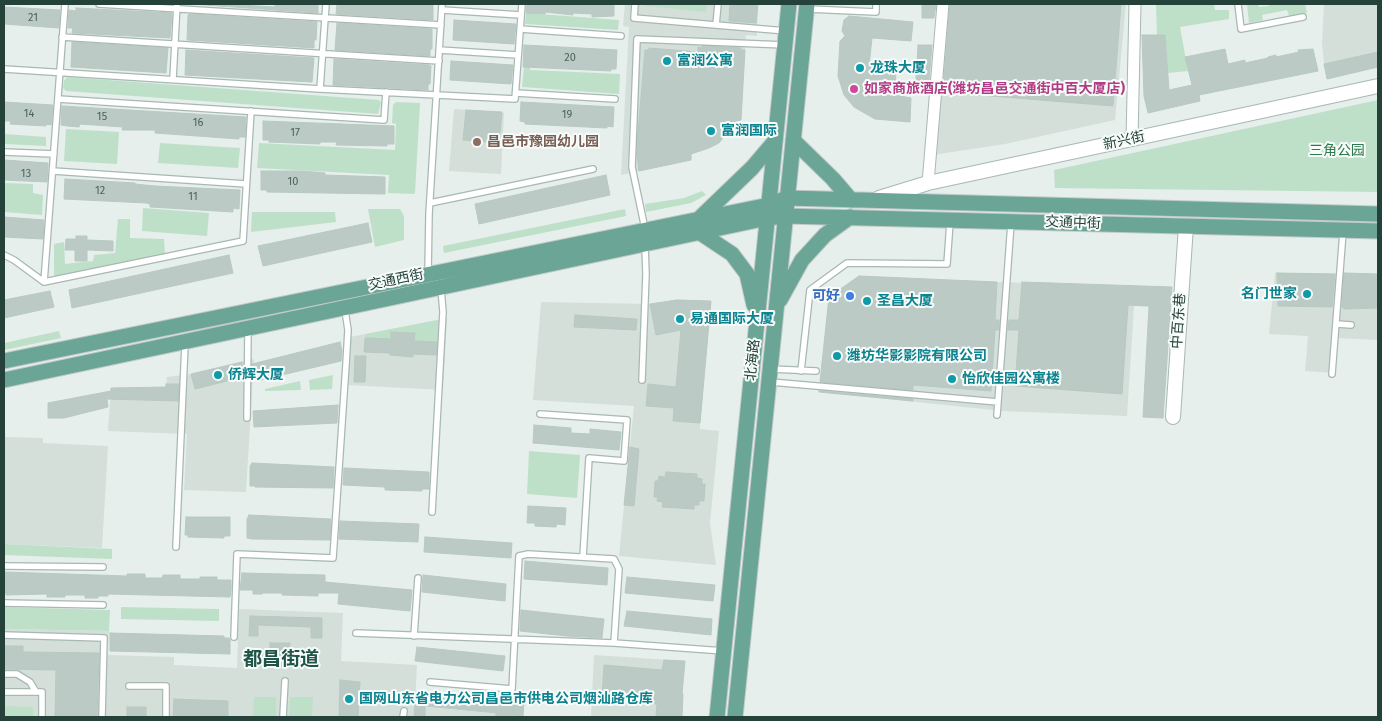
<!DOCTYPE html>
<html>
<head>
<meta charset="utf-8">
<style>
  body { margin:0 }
  #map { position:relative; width:1382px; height:721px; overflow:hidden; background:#e6efeb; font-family:"Fira Sans",sans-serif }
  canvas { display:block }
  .frame { position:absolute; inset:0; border:5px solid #24423a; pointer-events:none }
</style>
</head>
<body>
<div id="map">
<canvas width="1382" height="721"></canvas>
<div class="frame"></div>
</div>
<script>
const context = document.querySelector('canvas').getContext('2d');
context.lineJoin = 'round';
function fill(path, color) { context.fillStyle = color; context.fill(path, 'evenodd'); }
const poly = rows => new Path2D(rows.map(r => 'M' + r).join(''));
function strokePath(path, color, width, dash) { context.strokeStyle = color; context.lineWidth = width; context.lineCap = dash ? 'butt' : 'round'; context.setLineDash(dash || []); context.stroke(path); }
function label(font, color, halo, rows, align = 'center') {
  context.font = font + ' "Fira Sans","Noto Sans SC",sans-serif'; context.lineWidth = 4; context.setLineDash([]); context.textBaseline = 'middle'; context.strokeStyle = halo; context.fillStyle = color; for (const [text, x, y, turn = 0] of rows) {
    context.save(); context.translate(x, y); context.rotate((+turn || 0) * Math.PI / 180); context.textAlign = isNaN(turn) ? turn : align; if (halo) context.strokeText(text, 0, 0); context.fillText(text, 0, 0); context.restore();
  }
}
fill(poly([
  [625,4,758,4,757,36,746,35,741,120,736,121,719,143,709,148,691,154,691,160,621,175,629,27,623,26],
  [937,4,1126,4,1115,120,1005,144,939,154,925,154],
  [1324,4,1378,4,1378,52,1324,64,1322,42],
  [454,109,504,113,501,174,449,171],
  [1275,273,1378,274,1378,340,1337,338,1334,373,1305,371,1308,336,1269,334],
  [859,276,997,282,1172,287,1170,307,1134,306,1127,416,1003,411,819,392,829,297],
  [677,300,711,301,700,424,700,429,719,431,710,523,716,565,619,556,634,406,533,400,541,302,650,304],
  [447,318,443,390,348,385,350,337],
  [254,359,246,492,184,490,187,434,108,431,111,388,166,387,167,377,191,374],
  [4,437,43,438,43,443,108,446,102,548,4,544],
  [239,609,343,613,341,661,417,665,415,706,523,716,523,717,4,717,4,629,109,631,108,655,174,657,174,665,237,668],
  [594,655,685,661,682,693,683,694,682,717,591,717]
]), '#d4dfda');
fill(poly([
  [645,4,707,4,706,12,645,6],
  [1171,4,1214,4,1215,10,1229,10,1229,19,1180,27,1188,71,1168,73,1165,35,1157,35,1156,5],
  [1247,4,1258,4,1259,7,1269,6,1269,4,1305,4,1307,13,1289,16,1287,10,1262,15,1263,20,1249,23],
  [526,13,619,20,618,30,525,24],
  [524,67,530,67,530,70,620,74,619,94,522,87],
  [67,77,379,100,381,103,378,114,66,91,63,88,64,81],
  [1378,100,1378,192,1055,188,1054,170],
  [396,102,420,103,415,193,414,194,388,193,389,175,257,168,259,143,395,150,396,124,392,123,393,105],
  [66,129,119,132,117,164,64,161],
  [4,134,46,137,46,146,4,144],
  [160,143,240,148,238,168,158,163],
  [4,183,33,184,33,193,43,195,42,215,4,212],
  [702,191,706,195,691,203,646,212,645,204,684,198],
  [143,208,209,213,207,236,142,231],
  [368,209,400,209,404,216,404,240,375,247],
  [625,209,626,216,444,253,443,246],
  [252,212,335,212,336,222,251,232],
  [118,219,130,219,130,238,164,239,165,255,55,277,54,273,54,244,64,242,65,264,93,261,94,255,115,253],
  [438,320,438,342,414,341,415,333,391,332,391,339,365,338,366,334],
  [59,331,61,338,4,350,4,343],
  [333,375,332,389,310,390,309,380],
  [300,381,301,390,265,391,265,389],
  [529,451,580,455,577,498,527,494],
  [4,544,112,549,112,559,4,555],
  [4,607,110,610,109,631,4,629],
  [121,607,219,609,219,621,121,619],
  [254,697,276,697,276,717,253,717],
  [290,697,313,697,312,717,289,717],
  [4,706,33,707,33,717,4,717]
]), '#bfe0c8');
const building = poly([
  [191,4,224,4,275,7,275,4,318,4,318,13,191,4],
  [337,4,433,4,433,20,336,14,337,4],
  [527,4,614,4,614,16,592,17,592,14,573,13,573,15,545,12,545,14,526,13,527,4],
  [730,4,758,4,756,23,729,21,730,4],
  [922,4,936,4,934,18,922,18,922,4],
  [950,4,1121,4,1113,106,943,92,950,4],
  [4,7,60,10,59,28,4,24,4,7],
  [76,8,172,13,170,38,72,33,73,28,68,28,69,10,76,11,76,8],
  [190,14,317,22,316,40,314,40,314,48,187,40,188,15,190,14],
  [849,16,913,22,911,41,872,38,869,66,896,70,895,95,911,98,910,122,875,119,854,107,844,95,838,76,840,41,845,36,842,31,844,20,849,16],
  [454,20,516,24,514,44,453,40,454,20],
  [337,23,432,29,432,49,430,49,430,56,335,50,337,23],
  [1142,35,1165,35,1169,90,1192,85,1185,57,1225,49,1228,64,1245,60,1245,63,1268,58,1268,57,1276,55,1276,57,1299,52,1298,50,1313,49,1318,71,1199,95,1200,101,1148,113,1144,96,1142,35],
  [72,42,168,48,166,73,71,67,72,42],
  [524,45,617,50,616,69,611,69,611,71,523,67,524,45],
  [918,45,932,45,929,81,916,80,918,45],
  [702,46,741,48,740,50,745,50,741,120,736,121,719,143,709,148,691,154,691,160,639,171,637,156,638,133,645,50,649,50,649,48,698,52,698,47,702,48,702,46],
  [186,50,314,58,312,82,185,75,186,50],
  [1378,52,1378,67,1327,79,1324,64,1378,52],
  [334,59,429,65,431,66,430,84,428,84,428,90,333,85,334,59],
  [451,61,513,65,511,84,450,80,451,61],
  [4,102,53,105,51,125,46,124,46,126,10,124,11,121,4,121,4,102],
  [521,102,614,107,613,127,607,126,607,128,525,124,525,122,520,121,521,102],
  [62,106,246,117,245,137,239,137,239,139,155,133,155,130,122,130,123,127,80,124,79,127,67,126,61,125,62,106],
  [466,110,502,112,499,143,463,140,466,110],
  [263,121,394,126,394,144,387,144,387,146,336,145,337,142,320,142,320,144,269,142,269,140,263,140,263,121],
  [4,160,48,163,47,182,4,180,4,160],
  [261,171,302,171,325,173,325,175,385,177,385,194,267,192,267,190,261,190,261,171],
  [606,175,610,195,479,224,475,204,606,175],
  [65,179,135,183,135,184,155,186,240,190,239,209,233,208,233,212,150,207,150,204,146,203,64,199,65,179],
  [4,217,44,220,43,239,4,237,4,217],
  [368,223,372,242,263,266,258,246,368,223],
  [76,236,87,236,87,240,113,241,113,251,87,250,87,261,75,261,75,250,65,250,66,239,76,239,76,236],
  [229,255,233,273,72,308,69,290,229,255],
  [1277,273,1335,274,1332,307,1278,306,1277,273],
  [1344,273,1378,274,1378,308,1344,309,1342,307,1344,273],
  [859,276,997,282,995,320,999,320,999,330,995,330,991,391,913,385,913,390,820,382,829,297,859,276],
  [1022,282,1172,287,1163,418,1143,417,1149,306,1128,305,1122,394,1015,386,1019,330,1008,330,1009,320,1019,320,1022,282],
  [50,291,54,307,4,318,4,300,50,291],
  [677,300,711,301,700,423,673,421,674,408,646,406,648,384,676,387,681,330,656,335,650,304,677,300],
  [575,315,637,319,636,330,574,327,575,315],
  [391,332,415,333,414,341,437,342,436,355,413,354,413,357,390,355,390,353,364,352,365,338,391,339,391,332],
  [340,342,342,351,341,361,261,380,259,373,252,375,252,364,340,342],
  [355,356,366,356,365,382,354,382,355,356],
  [242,362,243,377,195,389,191,374,242,362],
  [166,384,179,384,178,401,107,399,108,407,64,418,48,418,48,403,111,391,111,388,166,387,166,384],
  [819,391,913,399,913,401,819,392,819,391],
  [338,405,337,423,254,427,253,411,338,405],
  [534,425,571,428,571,433,590,434,590,429,621,432,619,450,533,443,534,425],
  [630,447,639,449,634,506,624,505,630,447],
  [252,463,334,467,333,488,255,487,255,486,250,486,250,466,252,463],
  [344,468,429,472,429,489,422,489,422,491,385,490,385,487,343,485,344,468],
  [666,472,697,474,697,478,702,479,702,484,705,484,704,501,699,501,699,505,694,505,694,509,662,507,663,502,657,501,658,497,654,497,655,481,658,481,659,476,665,477,666,472],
  [528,506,566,508,565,525,557,524,556,527,535,526,535,523,527,523,528,506],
  [249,515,331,519,330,540,252,539,247,538,247,519,249,515],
  [186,517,230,517,230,536,224,536,224,538,188,537,188,535,185,535,186,517],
  [340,521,419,524,418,542,339,539,340,521],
  [425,537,512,543,511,558,424,552,425,537],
  [525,561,608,568,607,585,524,579,525,561],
  [4,572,127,576,127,574,145,574,145,578,162,578,163,575,180,575,180,579,200,579,200,577,217,577,217,580,231,580,231,590,230,597,108,594,108,596,98,596,98,598,85,598,85,595,65,595,65,597,47,597,47,594,6,595,6,593,4,593,4,572],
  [242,573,325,575,325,582,412,590,410,611,338,604,339,593,318,593,318,596,282,595,282,593,262,593,262,594,253,594,253,590,240,590,242,573],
  [423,575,506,584,505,601,422,592,423,575],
  [627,577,715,585,713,601,625,593,627,577],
  [521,610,604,619,602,638,567,636,520,631,521,610],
  [627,611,712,619,711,635,624,626,627,611],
  [250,616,322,618,322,638,311,638,311,627,258,625,258,636,249,636,250,616],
  [110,633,224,636,224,638,229,638,230,640,230,654,110,651,110,633],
  [270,643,290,643,289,653,316,655,315,668,246,665,246,652,270,653,270,643],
  [4,646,23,646,23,652,99,653,97,717,55,717,56,670,4,669,4,646],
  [417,647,505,656,503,671,415,661,417,647],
  [664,660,685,661,682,694,683,694,682,717,656,716,657,704,602,697,604,665,662,670,664,660],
  [340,680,360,682,358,717,339,717,340,680],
  [416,692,524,703,523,716,511,715,511,717,496,717,496,713,425,706,425,717,414,717,416,692],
  [174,699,228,701,228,717,173,717,174,699],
  [127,707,146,707,146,717,127,717,127,707]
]);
fill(building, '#bbcac4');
strokePath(building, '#b8c9c2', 1);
const service = poly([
  [99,4,441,25],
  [635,4,634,18,786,31],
  [1238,4,1241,29,1303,17],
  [808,9,876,12,876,4],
  [442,10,521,15],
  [716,25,718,4],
  [520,29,621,36],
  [62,37,439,61],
  [439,50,518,55],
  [4,69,320,89,515,99,522,4],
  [173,79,177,4],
  [320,89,326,4],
  [516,93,615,99],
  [58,99,384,120,386,92],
  [4,152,54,154],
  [53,171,246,184],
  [430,203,593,169],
  [645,229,632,167,637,39,785,45],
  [4,255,14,260,44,282,243,241,251,111],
  [428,274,429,214,442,4],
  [44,282,65,4],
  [1337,324,1351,325],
  [771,369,816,371],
  [801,371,810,290,847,263,947,264,950,222],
  [1332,374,1343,232],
  [642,380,646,274,645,246],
  [771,382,998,402],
  [540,414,627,420,624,461,589,458,583,557],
  [997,415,1011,223],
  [247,418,248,330],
  [432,512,443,312,441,289],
  [176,547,185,344],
  [4,566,103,567],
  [4,603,103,605],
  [356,633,614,643,724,651],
  [4,635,104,638,102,717],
  [414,636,418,578],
  [234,637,237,554,333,558,346,364,348,330,345,310],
  [4,674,17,674,30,682,36,692],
  [430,682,512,689,519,556,528,554,614,559,619,569,614,643],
  [129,686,166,686,166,717],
  [4,692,42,692,42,717],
  [283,717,285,681],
  [403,717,404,711]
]);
const minor = poly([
  [1132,139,1135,4],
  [928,183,943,4]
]);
const tertiary = poly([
  [879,198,928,183,1378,86],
  [1173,417,1186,226]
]);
const primary = poly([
  [793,140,833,179,851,200],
  [700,218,752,168,775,141],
  [699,232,732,254,747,274,754,305],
  [780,300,802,260,825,235,850,217],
  [4,361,769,205,787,198,1378,214],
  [4,380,767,218,785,216,1378,231],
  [717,717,789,4],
  [735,717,807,4]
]);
strokePath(service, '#a8b8b2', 8);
strokePath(minor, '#a8b8b2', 13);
strokePath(tertiary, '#a8b8b2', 16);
strokePath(primary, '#c2cac8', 17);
strokePath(service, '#fff', 5.5);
strokePath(minor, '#fff', 11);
strokePath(tertiary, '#fff', 14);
strokePath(primary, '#6aa596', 15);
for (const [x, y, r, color] of [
  [667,61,5,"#0f9aa8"],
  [860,68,5,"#0f9aa8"],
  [854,89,5,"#d1479c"],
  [711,131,5,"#0f9aa8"],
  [477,142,5,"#8d6e63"],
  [1307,294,5,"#0f9aa8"],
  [850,296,5,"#3f7fe0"],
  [867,301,5,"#0f9aa8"],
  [680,319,5,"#0f9aa8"],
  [837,356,5,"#0f9aa8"],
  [218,375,5,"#0f9aa8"],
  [952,379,5,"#0f9aa8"],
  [349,699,5,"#0f9aa8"]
]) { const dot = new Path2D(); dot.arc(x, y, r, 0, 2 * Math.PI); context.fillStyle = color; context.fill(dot); strokePath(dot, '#f7fbf9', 2); }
label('11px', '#4a645c', null, [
  ["21",33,18],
  ["20",570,58],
  ["14",29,114],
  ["19",567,115],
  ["15",102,117],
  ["16",198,123],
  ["17",295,133],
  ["13",26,174],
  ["10",293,182],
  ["12",100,191],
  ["11",193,197]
]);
label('bold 14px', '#0d838f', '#f7fbf9', [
  ["富润公寓",677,61],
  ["龙珠大厦",870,68],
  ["富润国际",721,131],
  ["名门世家",1297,294,"right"],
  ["圣昌大厦",877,301],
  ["易通国际大厦",690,319],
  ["潍坊华影影院有限公司",847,356],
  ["侨辉大厦",228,375],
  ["怡欣佳园公寓楼",962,379],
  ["国网山东省电力公司昌邑市供电公司烟汕路仓库",359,699]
], 'left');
label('bold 14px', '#b23c85', '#f7fbf9', [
  ["如家商旅酒店(潍坊昌邑交通街中百大厦店)",864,89]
], 'left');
label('14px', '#24423a', '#f7fbf9', [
  ["新兴街",1124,141,-12],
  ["交通中街",1073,223,2],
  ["交通西街",396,280,-12],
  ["中百东巷",1179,321,-86],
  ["北海路",753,360,-84]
]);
label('bold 14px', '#785e54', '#f7fbf9', [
  ["昌邑市豫园幼儿园",487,142]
], 'left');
label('14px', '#2d7a4b', '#f7fbf9', [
  ["三角公园",1337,151]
]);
label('bold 14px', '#366cbe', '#f7fbf9', [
  ["可好",840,296]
], 'right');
label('bold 19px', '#1f5548', '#f7fbf9', [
  ["都昌街道",281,660]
]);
</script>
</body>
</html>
